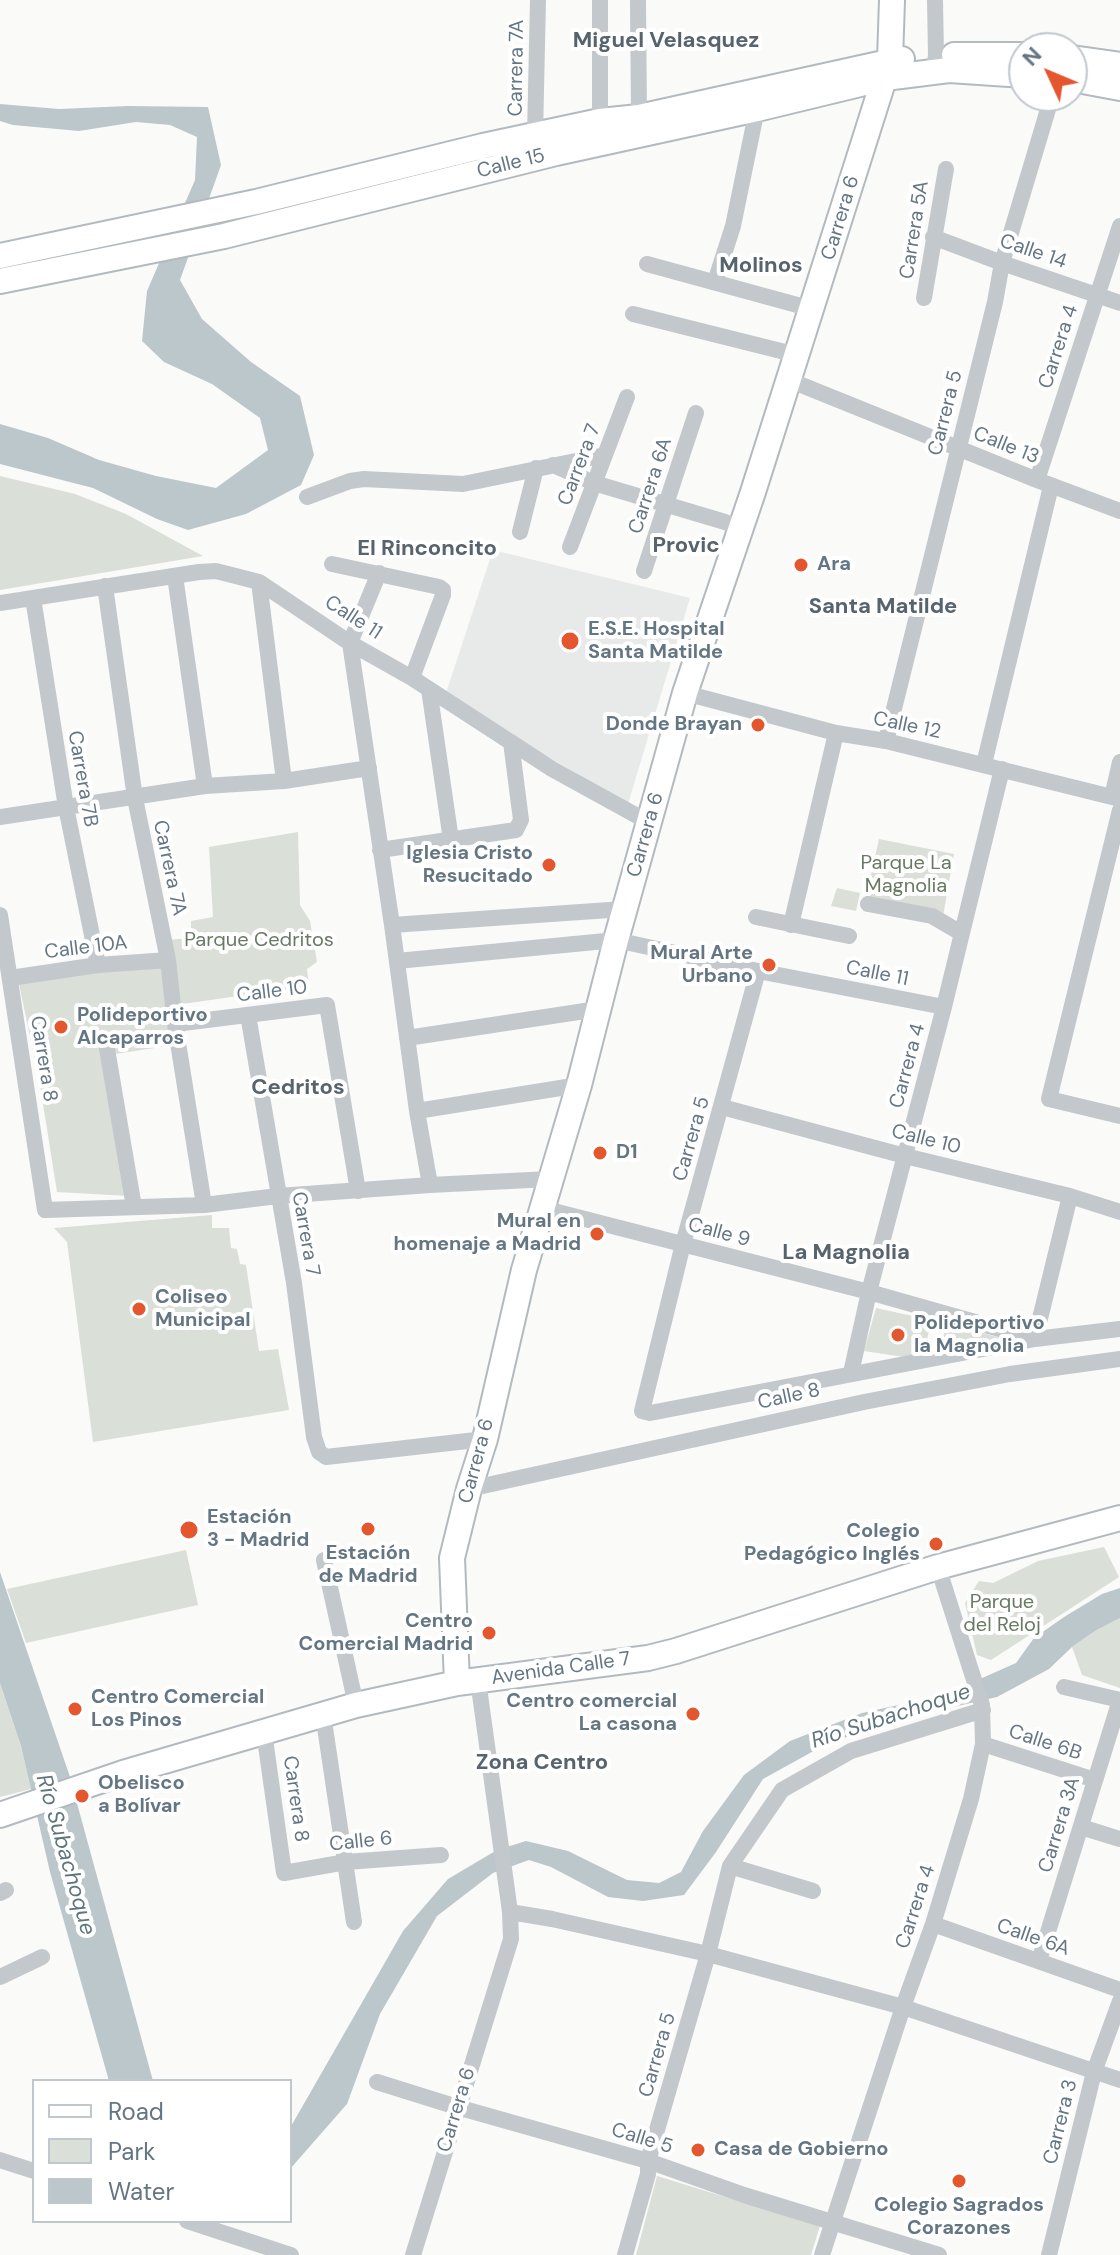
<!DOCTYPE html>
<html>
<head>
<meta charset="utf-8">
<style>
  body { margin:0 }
  #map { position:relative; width:1120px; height:2255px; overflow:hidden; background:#fafaf8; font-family:"DM Sans",sans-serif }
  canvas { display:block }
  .legend { position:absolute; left:32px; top:2079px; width:260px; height:144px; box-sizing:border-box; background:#fff; border:2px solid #c1c8cd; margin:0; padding:10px 14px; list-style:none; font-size:24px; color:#657683 }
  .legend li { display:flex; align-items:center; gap:16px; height:40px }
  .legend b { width:40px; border:2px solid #c1c8cd }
  .north { position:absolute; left:1008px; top:32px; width:80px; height:80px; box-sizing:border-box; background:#fff; border:2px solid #c1c8cd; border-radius:50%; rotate:314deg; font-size:22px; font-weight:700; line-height:32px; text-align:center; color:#657683 }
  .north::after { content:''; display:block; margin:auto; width:28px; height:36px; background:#e4572e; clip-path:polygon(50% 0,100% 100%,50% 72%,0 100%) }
</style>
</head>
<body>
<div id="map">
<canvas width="1120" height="2255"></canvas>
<ul class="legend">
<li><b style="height:10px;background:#fff"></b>Road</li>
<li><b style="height:22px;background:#dadfd7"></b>Park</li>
<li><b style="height:22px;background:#bbc7cb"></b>Water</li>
</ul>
<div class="north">N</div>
</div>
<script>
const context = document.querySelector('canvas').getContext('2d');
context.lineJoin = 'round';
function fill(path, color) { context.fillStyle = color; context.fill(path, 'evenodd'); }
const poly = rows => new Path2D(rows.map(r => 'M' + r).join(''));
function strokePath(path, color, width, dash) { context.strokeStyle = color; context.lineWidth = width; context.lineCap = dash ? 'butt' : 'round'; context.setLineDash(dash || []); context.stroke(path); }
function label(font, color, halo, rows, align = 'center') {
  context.font = font + ' "DM Sans",sans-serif'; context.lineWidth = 8; context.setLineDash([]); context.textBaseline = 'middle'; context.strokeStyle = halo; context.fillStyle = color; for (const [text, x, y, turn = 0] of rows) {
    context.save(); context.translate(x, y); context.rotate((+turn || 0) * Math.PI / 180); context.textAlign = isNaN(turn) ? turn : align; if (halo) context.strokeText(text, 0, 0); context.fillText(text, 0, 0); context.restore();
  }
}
fill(poly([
  [493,550,690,598,628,804,445,696]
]), '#e8e9e9');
fill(poly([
  [0,476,75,494,126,514,203,556,0,590],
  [298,832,300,905,310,921,317,962,307,969,309,986,182,1004,175,1002,167,940,191,938,191,921,213,917,209,847],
  [879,839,954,854,943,916,866,898],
  [837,888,860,893,856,911,831,906],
  [164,962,174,1045,109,1055,129,1196,57,1192,40,1085,18,979],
  [212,1215,212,1228,229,1228,231,1248,237,1249,240,1264,246,1265,259,1351,278,1349,289,1410,93,1442,67,1242,54,1228],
  [876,1308,931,1320,923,1360,864,1351],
  [946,1322,1000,1338,941,1350],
  [1104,1547,1119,1577,991,1660,977,1655,965,1603,979,1581,993,1583,1038,1561],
  [186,1550,198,1605,26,1643,7,1589],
  [1120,1618,1120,1688,1082,1675,1072,1647,1095,1631],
  [0,1683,21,1746,31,1789,0,1797],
  [657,2176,820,2226,811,2255,636,2255]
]), '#dadfd7');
fill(poly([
  [0,104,59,109,128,106,208,107,221,165,180,280,202,319,251,362,300,396,314,455,301,485,246,514,188,530,157,519,93,488,0,464,0,424,48,438,99,460,156,476,216,488,268,450,260,418,212,384,164,362,142,341,147,291,195,180,197,137,170,125,136,122,79,131,13,125,0,121],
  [0,1572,69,1774,153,2081,109,2081,50,1872,21,1746,0,1683],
  [1120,1588,1120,1618,1095,1631,1072,1647,1049,1669,997,1697,909,1717,828,1743,763,1779,716,1852,684,1895,643,1901,608,1897,551,1867,529,1860,493,1873,437,1916,380,2014,347,2104,290,2169,290,2128,403,1931,448,1879,497,1850,526,1841,568,1851,627,1880,659,1883,681,1872,703,1831,744,1775,790,1741,862,1713,944,1695,1016,1663,1034,1638,1064,1617,1102,1594]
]), '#bbc7cb');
const secondary = poly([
  [954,55,1024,55],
  [1072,58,1120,65],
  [1072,79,1120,88],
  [0,256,256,202,483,146,600,121,639,117,902,59],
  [0,281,224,236,556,153,757,109,885,78,949,70,1024,75],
  [457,1683,452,1558,469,1489,485,1439,524,1270,579,1085,616,940,685,693,753,492,890,60,892,0],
  [0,1815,123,1773,356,1705,457,1683,648,1658,676,1651,938,1567,1120,1518]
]);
strokePath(secondary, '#b3babf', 28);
strokePath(poly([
  [638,0,639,117],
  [934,71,936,55,935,0],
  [600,121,600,0],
  [535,136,538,0],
  [933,237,1002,263,1120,303],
  [647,264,812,309],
  [715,282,733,226,757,109],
  [924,298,946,169],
  [633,314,797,355],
  [789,380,1037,480,1120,511],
  [553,465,594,483,725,522,741,529],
  [1037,480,1120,226],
  [307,497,350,481,364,479,463,484,605,455],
  [520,532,536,468],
  [570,547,627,397],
  [332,564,439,587,443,590,443,595,412,678],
  [644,571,696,413],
  [379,573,350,643,392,925,417,1111,430,1185],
  [175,576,205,786],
  [259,582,284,781],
  [105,586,135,798,168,960,175,1024,204,1205],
  [33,598,66,807,98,965],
  [0,603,199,572,216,571,259,582,350,643,412,678,552,769,650,823],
  [429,689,451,840],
  [685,693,836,733,886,741,1120,799],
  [886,741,995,302,1002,263,1052,96],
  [984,764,1051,486],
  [1112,797,1120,762],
  [1120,810,1049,1099,1120,1116],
  [0,817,205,786,284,781,369,768],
  [380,850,516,830,521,820,511,742],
  [868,904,932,916,961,933],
  [0,915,45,1210,204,1205,278,1196,430,1185,550,1179],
  [756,917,849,936],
  [392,925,624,909],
  [791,925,836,733],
  [397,961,616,940,758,971,944,1007],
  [758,971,683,1244,642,1411,650,1413,1035,1339],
  [10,978,98,965,168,960],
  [248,1015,294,1283,314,1437,319,1452,326,1457,485,1439],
  [175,1024,327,1005,358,1191],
  [407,1038,598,1009],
  [107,1049,134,1207],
  [722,1107,905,1156,1070,1196,1120,1212],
  [417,1111,579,1085],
  [542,1208,869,1292,1035,1339,1120,1329],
  [1035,1339,1070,1196],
  [851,1373,869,1292,944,1007,1002,769],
  [469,1489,864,1402,1010,1374,1120,1359],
  [324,1560,356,1705],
  [1064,1687,1120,1700],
  [323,1714,354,1922],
  [264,1732,284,1873,346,1862,441,1855],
  [983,1744,1095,1780],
  [1081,1827,1120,1839],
  [730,1866,813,1891],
  [0,1893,6,1890],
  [510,1912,552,1919,708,1954,903,2007,1120,2080],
  [933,1924,1120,1990],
  [1039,1961,1120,1700],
  [0,1977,42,1957],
  [377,2082,457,2107,648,2161,744,2195,939,2255],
  [0,2160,34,2171],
  [187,2221,291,2255],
  [413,2255,511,1939,510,1912,478,1680],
  [625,2255,648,2174,648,2161,708,1954,730,1866,782,1790,851,1751,983,1710],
  [822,2255,903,2007,933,1924,971,1799,983,1744,982,1705,938,1567],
  [1049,2255,1094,2072,1120,2001]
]), '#c3c8cc', 16);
strokePath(secondary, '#fff', 24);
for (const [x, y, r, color] of [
  [801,565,8,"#e4572e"],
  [570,641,10,"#e4572e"],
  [758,725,8,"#e4572e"],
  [549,865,8,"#e4572e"],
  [769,965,8,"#e4572e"],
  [61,1027,8,"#e4572e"],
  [600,1153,8,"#e4572e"],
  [597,1234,8,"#e4572e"],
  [139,1309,8,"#e4572e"],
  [898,1335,8,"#e4572e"],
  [368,1529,8,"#e4572e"],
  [189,1530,10,"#e4572e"],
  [936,1544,8,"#e4572e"],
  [489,1633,8,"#e4572e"],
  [75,1709,8,"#e4572e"],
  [693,1714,8,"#e4572e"],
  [82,1796,8,"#e4572e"],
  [698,2150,8,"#e4572e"],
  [959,2181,8,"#e4572e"]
]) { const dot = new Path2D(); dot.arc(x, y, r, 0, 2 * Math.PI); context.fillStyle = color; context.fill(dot); strokePath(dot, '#fff', 3); }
label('20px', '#657683', '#fff', [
  ["Carrera 7A",517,68,-89],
  ["Calle 15",511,164,-14],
  ["Carrera 6",841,218,-73],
  ["Carrera 5A",915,230,-81],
  ["Calle 14",1033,252,19],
  ["Carrera 4",1059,347,-72],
  ["Carrera 5",946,413,-76],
  ["Calle 13",1006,446,22],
  ["Carrera 7",580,465,-69],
  ["Carrera 6A",651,486,-72],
  ["Calle 11",353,618,33],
  ["Calle 12",907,726,12],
  ["Carrera 7B",82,779,80],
  ["Carrera 6",646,835,-74],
  ["Carrera 7A",169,868,78],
  ["Calle 10A",86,948,-7],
  ["Calle 11",877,974,11],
  ["Calle 10",272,992,-7],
  ["Carrera 8",43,1059,81],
  ["Carrera 4",908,1066,-75],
  ["Carrera 5",692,1139,-74],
  ["Calle 10",926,1140,14],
  ["Calle 9",719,1233,15],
  ["Carrera 7",305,1234,80],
  ["Calle 8",789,1397,-12],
  ["Carrera 6",477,1461,-75],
  ["Avenida Calle 7",561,1669,-8],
  ["Calle 6B",1045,1743,18],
  ["Carrera 8",295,1799,82],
  ["Carrera 3A",1060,1825,-73],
  ["Calle 6",361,1842,-6],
  ["Carrera 4",916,1907,-72],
  ["Calle 6A",1033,1938,19],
  ["Carrera 5",658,2055,-74],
  ["Carrera 6",457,2110,-73],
  ["Carrera 3",1061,2122,-76],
  ["Calle 5",642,2139,17]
]);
label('bold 20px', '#657683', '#fff', [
  ["Ara",817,565],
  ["E.S.E. Hospital",588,630],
  ["Santa Matilde",588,653],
  ["Donde Brayan",742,725,"right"],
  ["Iglesia Cristo",533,854,"right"],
  ["Resucitado",533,877,"right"],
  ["Mural Arte",753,954,"right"],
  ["Urbano",753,977,"right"],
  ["Polideportivo",77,1016],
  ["Alcaparros",77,1039],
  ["D1",616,1153],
  ["Mural en",581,1222,"right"],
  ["homenaje a Madrid",581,1245,"right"],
  ["Coliseo",155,1298],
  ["Municipal",155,1321],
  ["Polideportivo",914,1324],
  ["la Magnolia",914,1347],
  ["Estación",207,1518],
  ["3 - Madrid",207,1541],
  ["Colegio",920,1532,"right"],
  ["Pedagógico Inglés",920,1555,"right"],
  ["Estación",368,1554,"center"],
  ["de Madrid",368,1577,"center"],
  ["Centro",473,1622,"right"],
  ["Comercial Madrid",473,1645,"right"],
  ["Centro Comercial",91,1698],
  ["Los Pinos",91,1721],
  ["Centro comercial",677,1702,"right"],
  ["La casona",677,1725,"right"],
  ["Obelisco",98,1784],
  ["a Bolívar",98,1807],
  ["Casa de Gobierno",714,2150],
  ["Colegio Sagrados",959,2206,"center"],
  ["Corazones",959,2229,"center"]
], 'left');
label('20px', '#687a64', '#fff', [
  ["Parque La",906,864],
  ["Magnolia",906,887],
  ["Parque Cedritos",259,941],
  ["Parque",1002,1603],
  ["del Reloj",1002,1626]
]);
label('bold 22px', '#57646e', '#fff', [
  ["Miguel Velasquez",666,41],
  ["Molinos",761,266],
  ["Provic",686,546],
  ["El Rinconcito",427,549],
  ["Santa Matilde",883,607],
  ["Cedritos",298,1088],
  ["La Magnolia",846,1253],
  ["Zona Centro",542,1763]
]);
label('italic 22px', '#60757c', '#fff', [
  ["Río Subachoque",891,1717,-18],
  ["Río Subachoque",65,1855,74]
]);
</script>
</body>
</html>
